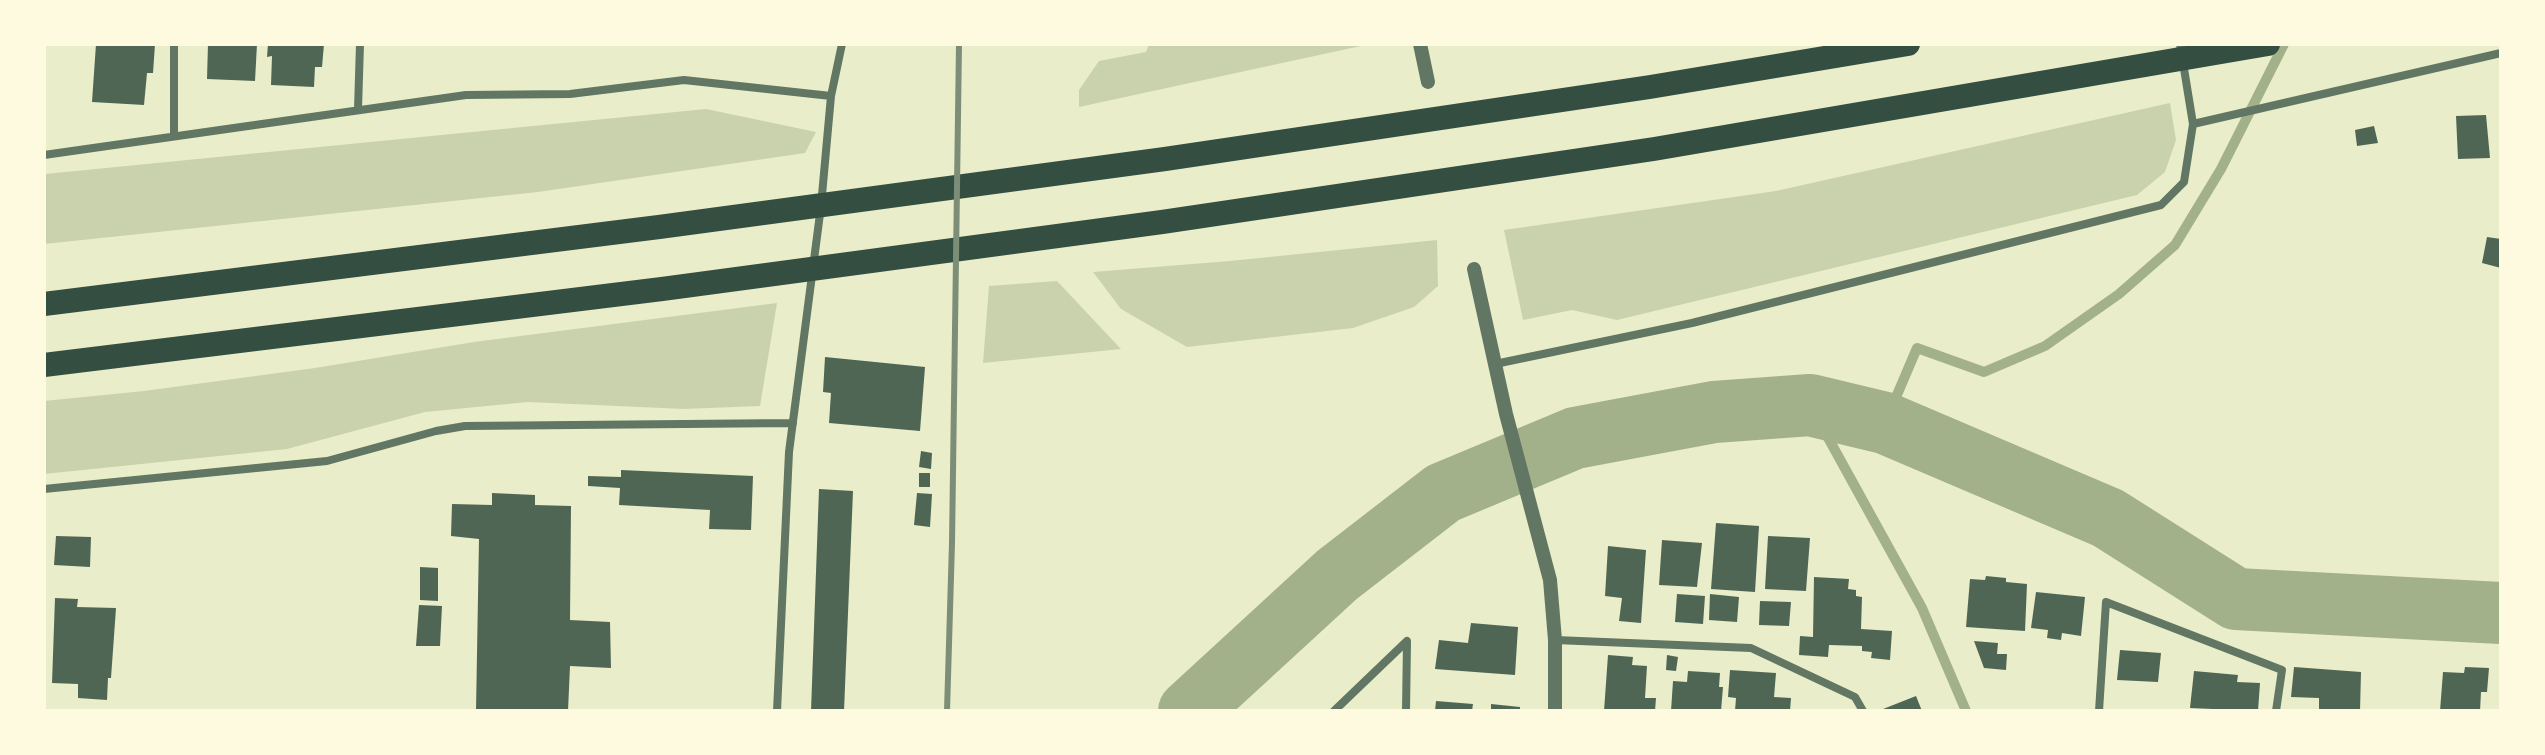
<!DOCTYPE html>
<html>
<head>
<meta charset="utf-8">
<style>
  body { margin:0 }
  #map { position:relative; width:2545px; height:755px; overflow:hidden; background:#e9edc9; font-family:"IBM Plex Sans",sans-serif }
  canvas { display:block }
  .frame { position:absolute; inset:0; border:46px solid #fefae0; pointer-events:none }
</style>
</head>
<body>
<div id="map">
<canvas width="2545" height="755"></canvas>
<div class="frame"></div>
</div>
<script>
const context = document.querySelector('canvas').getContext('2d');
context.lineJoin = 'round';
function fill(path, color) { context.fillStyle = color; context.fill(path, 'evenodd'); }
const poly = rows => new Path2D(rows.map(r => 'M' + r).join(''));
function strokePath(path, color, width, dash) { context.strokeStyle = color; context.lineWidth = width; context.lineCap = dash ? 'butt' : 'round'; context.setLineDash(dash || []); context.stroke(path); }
fill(poly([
  [1149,44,1370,44,1079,107,1079,90,1099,61,1146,52],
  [2170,103,2176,140,2165,172,2137,195,1617,320,1572,310,1523,320,1504,230,1776,191],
  [706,109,816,132,805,153,538,192,44,244,45,174],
  [1437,240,1438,286,1414,307,1353,328,1187,347,1121,309,1093,272,1230,261],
  [1057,281,1121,349,983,363,989,286],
  [777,303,760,406,684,409,528,402,425,412,287,449,44,474,44,401,144,391,315,368,474,342]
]), '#cad2ad');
strokePath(poly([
  [1810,405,1922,608,1966,711],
  [1885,423,1917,348,1984,372,2045,346,2119,294,2175,245,2221,169,2284,44]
]), '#a3b18a', 10);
strokePath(poly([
  [1189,711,1337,575,1443,493,1575,438,1714,412,1810,405,1885,423,2108,518,2236,599,2501,613]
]), '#a3b18a', 62);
fill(poly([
  [96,44,155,44,153,73,147,73,144,105,92,102],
  [208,44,257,44,255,81,207,79],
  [268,44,324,44,322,67,315,67,314,87,271,85,272,56,267,57],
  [2486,115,2490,158,2458,159,2456,116],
  [2374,126,2378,143,2357,146,2355,130],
  [2487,237,2501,239,2501,268,2482,263],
  [825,357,925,367,920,431,829,423,831,393,823,392],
  [921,451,932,453,931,469,919,467],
  [621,470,753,476,751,530,709,529,710,510,619,505,620,488,588,486,588,476,621,477],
  [919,473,930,473,930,487,919,487],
  [819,489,853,491,844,711,811,711],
  [492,493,535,495,535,505,571,506,570,620,610,622,611,668,570,666,568,711,476,711,479,539,451,536,452,504,492,505],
  [917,493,932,494,930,527,914,525],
  [1716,523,1759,526,1755,592,1711,589],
  [56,536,91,537,90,567,54,565],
  [1768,536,1810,538,1806,591,1765,589],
  [1662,540,1702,543,1697,587,1659,585],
  [1608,546,1646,550,1641,623,1619,621,1622,598,1605,596],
  [420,567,438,568,438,601,420,600],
  [1986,576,2006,578,2006,582,2027,584,2025,631,1966,627,1970,579,1985,580],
  [1814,577,1849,579,1848,589,1856,590,1856,596,1862,597,1861,629,1892,631,1890,660,1871,658,1872,652,1862,651,1862,646,1829,645,1828,657,1799,655,1800,636,1813,637],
  [2036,592,2085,597,2081,636,2062,633,2061,640,2047,638,2048,630,2031,628],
  [1677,594,1705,596,1703,624,1675,622],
  [1710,594,1739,597,1737,622,1709,620],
  [55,598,78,599,77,607,116,608,111,678,108,678,107,700,78,698,78,684,52,683],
  [1760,601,1791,602,1789,626,1759,625],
  [419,605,442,606,440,646,416,646],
  [1471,623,1518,627,1515,675,1435,669,1439,640,1468,643],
  [1974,641,1998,643,1997,654,2007,654,2006,670,1984,668],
  [2120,650,2161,653,2158,682,2117,680],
  [1608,655,1633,657,1632,665,1647,666,1645,698,1656,698,1655,711,1604,711],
  [1667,655,1678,657,1676,671,1666,670],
  [2294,667,2361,672,2360,711,2319,711,2319,698,2291,697],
  [2465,667,2489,668,2487,692,2481,692,2480,711,2440,711,2443,672,2464,673],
  [1730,670,1776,673,1774,697,1791,698,1790,711,1735,711,1736,698,1728,697],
  [1688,671,1720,673,1719,687,1723,687,1721,711,1671,711,1673,681,1687,682],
  [2194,671,2238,675,2237,682,2260,683,2258,711,2190,708],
  [1916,696,1922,711,1878,711],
  [1436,701,1473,704,1472,711,1435,711],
  [1491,704,1520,707,1520,711,1491,711]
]), '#4f6655');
strokePath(poly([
  [2180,44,2193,124,2501,53],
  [358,109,360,44],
  [174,136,174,44],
  [44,155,466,95,570,94,684,80,831,96],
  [1495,364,1692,323,2161,205,2184,182,2193,124],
  [44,489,327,461,436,431,465,426,793,423],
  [1555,640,1751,648,1855,697,1863,711],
  [777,711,789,452,821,206,831,96,842,44],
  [1334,711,1407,641,1406,711],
  [2099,711,2106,602,2282,670,2276,711]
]), '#617663', 8);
strokePath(poly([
  [1420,44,1428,82],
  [1474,269,1506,414,1550,580,1555,640,1555,711]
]), '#617663', 14);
strokePath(poly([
  [44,304,659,227,1165,159,1650,87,1908,44],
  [44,365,662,289,1162,222,1654,149,2268,44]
]), '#344e41', 24);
strokePath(poly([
  [947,711,952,543,959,44]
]), '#7c8e77', 6);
</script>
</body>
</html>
